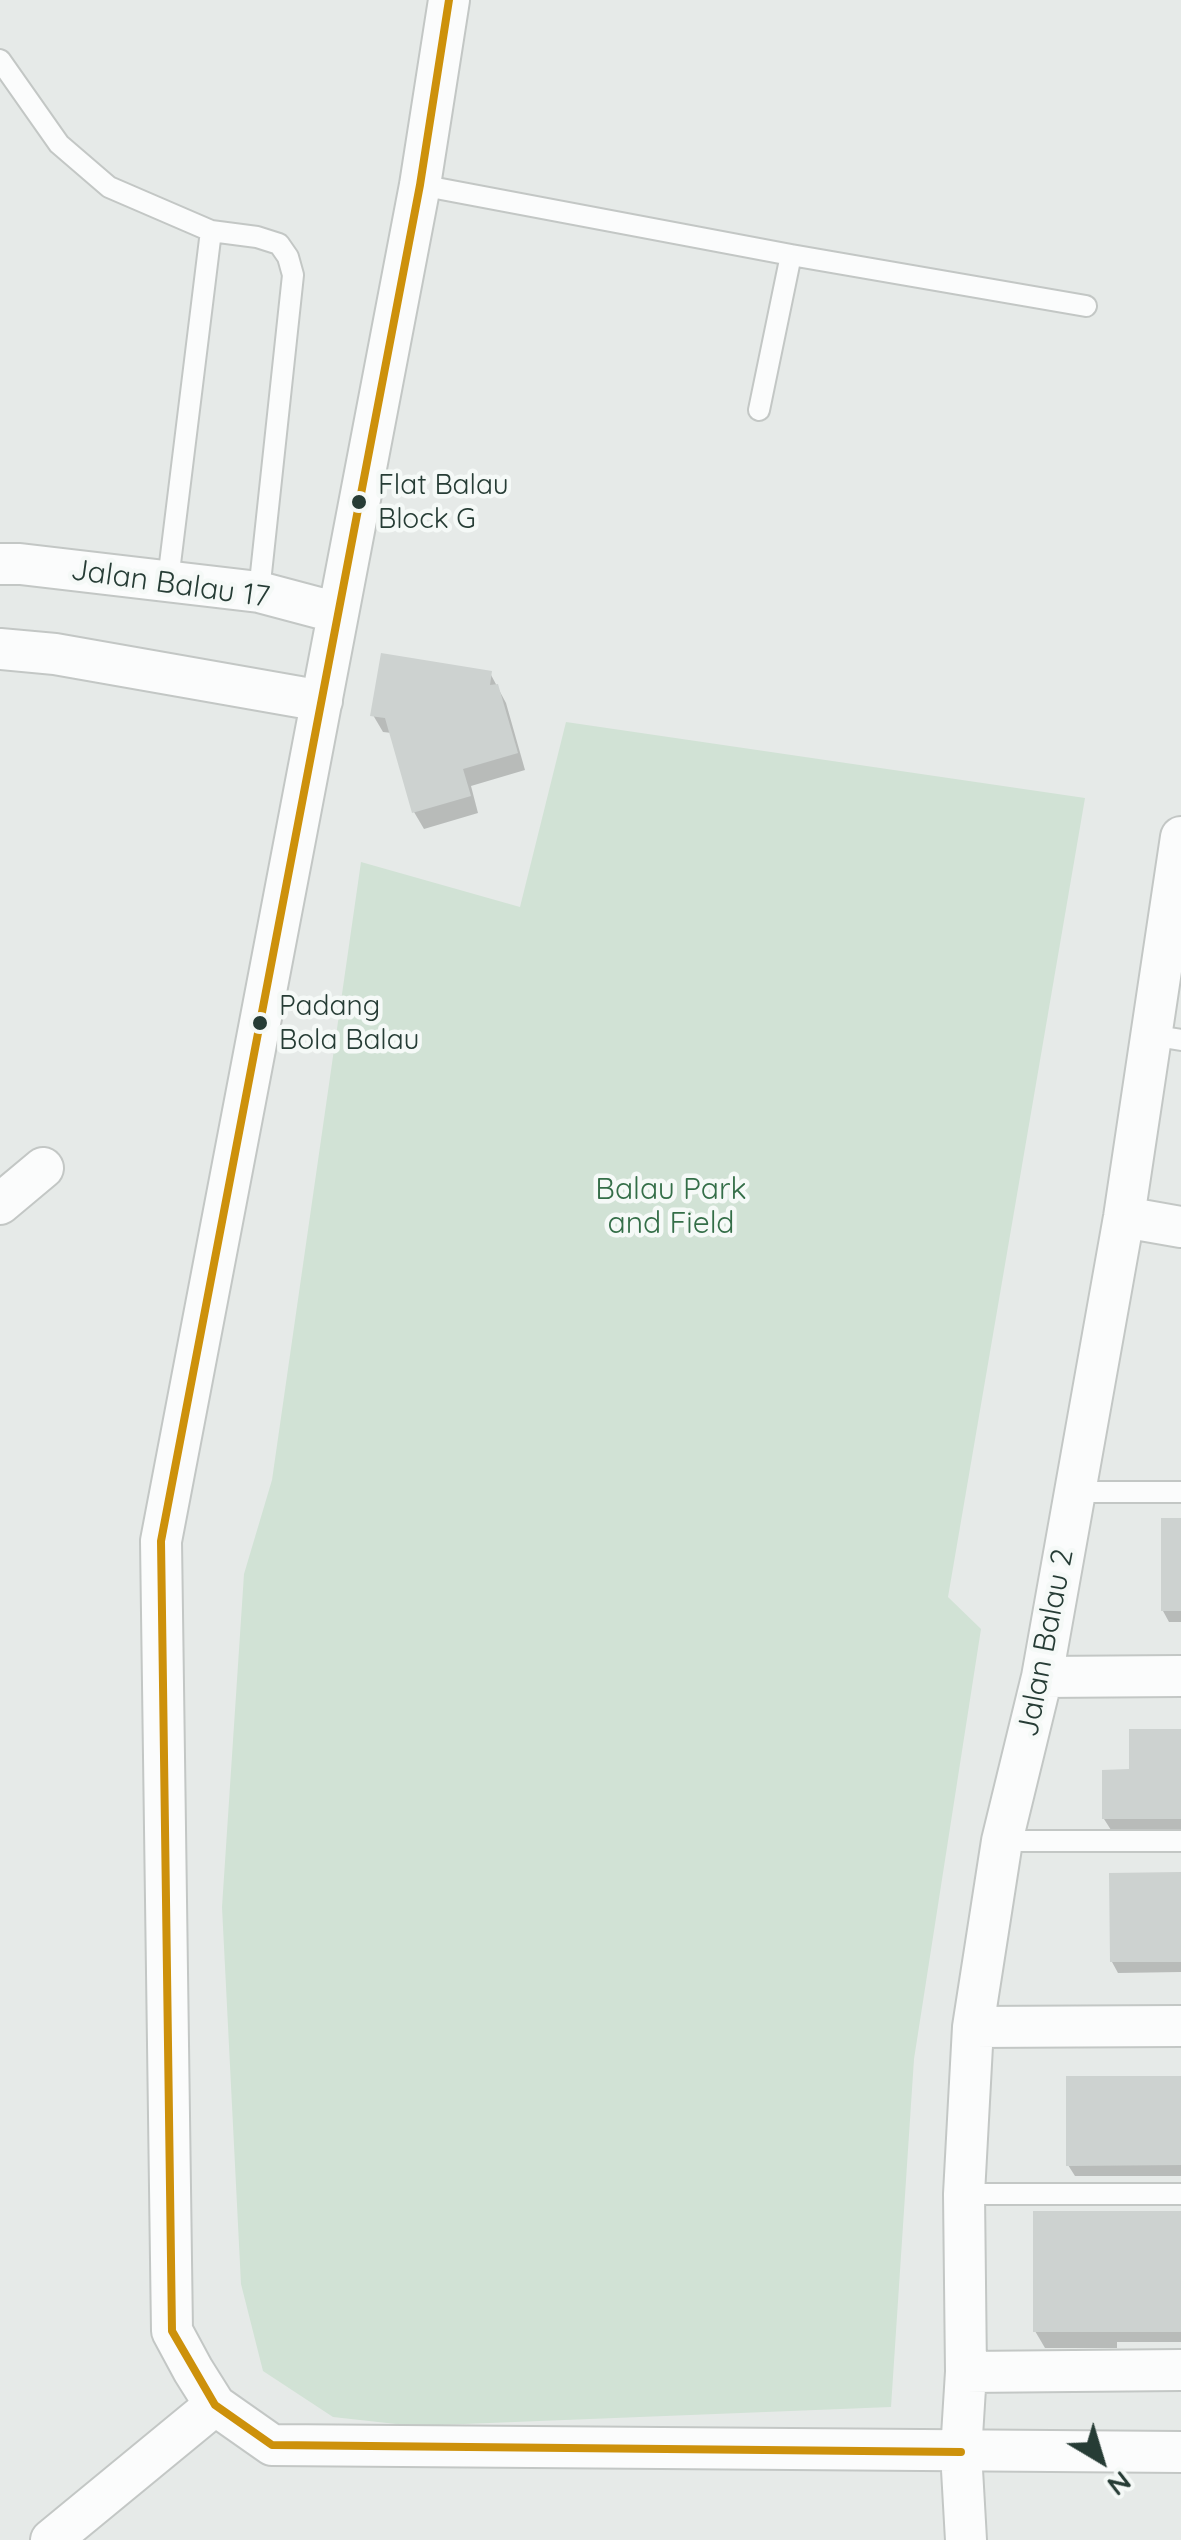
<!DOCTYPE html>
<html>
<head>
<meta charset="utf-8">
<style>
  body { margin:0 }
  #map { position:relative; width:1181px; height:2540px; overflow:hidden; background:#e6eae8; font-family:Quicksand,sans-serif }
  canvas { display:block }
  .north { position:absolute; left:1051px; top:2410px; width:100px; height:100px; -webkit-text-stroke:8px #f5f9f7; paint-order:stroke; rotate:142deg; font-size:28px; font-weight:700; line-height:40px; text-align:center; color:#263c35 }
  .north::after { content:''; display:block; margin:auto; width:35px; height:45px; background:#263c35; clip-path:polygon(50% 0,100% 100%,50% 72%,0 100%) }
</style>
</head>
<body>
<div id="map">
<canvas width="1181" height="2540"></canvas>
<div class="north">N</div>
</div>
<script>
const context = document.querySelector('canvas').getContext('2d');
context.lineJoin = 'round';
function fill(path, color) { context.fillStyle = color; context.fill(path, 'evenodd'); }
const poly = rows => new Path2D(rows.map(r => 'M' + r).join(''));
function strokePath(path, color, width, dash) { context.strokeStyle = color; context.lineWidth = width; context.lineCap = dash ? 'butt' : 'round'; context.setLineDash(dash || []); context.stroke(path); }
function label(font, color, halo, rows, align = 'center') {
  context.font = font + ' Quicksand,sans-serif'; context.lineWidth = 9; context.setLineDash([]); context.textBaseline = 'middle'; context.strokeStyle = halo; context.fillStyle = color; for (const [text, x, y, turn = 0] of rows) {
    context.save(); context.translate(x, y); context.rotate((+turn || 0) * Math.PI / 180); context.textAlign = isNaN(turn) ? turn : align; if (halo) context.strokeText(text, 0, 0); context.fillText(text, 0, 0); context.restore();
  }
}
fill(poly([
  [566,722,1085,798,948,1597,981,1629,914,2059,891,2407,414,2426,333,2417,263,2371,241,2284,222,1907,244,1574,272,1480,361,862,520,907]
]), '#d1e2d5');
fill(poly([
  [490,673,506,703,525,770,471,786,478,813,424,829,414,812,392,733,383,732,373,715],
  [1181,1520,1181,1622,1169,1622,1163,1611],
  [1181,1731,1181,1829,1111,1830,1104,1819,1131,1772],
  [1181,1875,1181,1972,1118,1973,1112,1962],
  [1181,2078,1181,2176,1075,2176,1068,2165],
  [1181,2213,1181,2342,1117,2342,1117,2348,1045,2348,1035,2331]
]), '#0003');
fill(poly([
  [381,653,492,671,490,685,498,684,518,753,463,769,471,796,412,813,385,718,370,716],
  [1161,1518,1181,1518,1181,1611,1161,1611],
  [1129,1729,1181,1729,1181,1819,1102,1819,1102,1770,1129,1769],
  [1181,1872,1181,1962,1110,1962,1109,1873],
  [1066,2076,1181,2076,1181,2165,1066,2166],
  [1033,2211,1181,2211,1181,2332,1033,2332]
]), '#cdd2d0');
const service = poly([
  [0,60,59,144,109,187,211,231,257,237,279,244,288,257,293,275,259,592],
  [420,185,791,255,1086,306],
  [759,410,791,255],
  [168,580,211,231],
  [1150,1035,1181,1040],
  [1075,1492,1181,1492],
  [1002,1841,1181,1841],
  [964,2194,1181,2194]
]);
const minor = poly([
  [449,0,420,185,161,1541,172,2331,193,2370,215,2405,272,2445,1181,2452],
  [0,564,20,564,259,592,338,613],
  [0,649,55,654,322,701],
  [0,1204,43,1168],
  [1124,1217,1181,1227],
  [1042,1677,1181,1676],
  [973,2027,1181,2026],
  [966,2372,1181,2370],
  [51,2540,215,2405],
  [966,2540,961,2452,966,2372,964,2194,973,2027,1002,1841,1042,1677,1124,1217,1181,837]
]);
strokePath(service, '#c3c7c5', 24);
strokePath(minor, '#c3c7c5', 44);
strokePath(service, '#fbfcfc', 20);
strokePath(minor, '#fbfcfc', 40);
strokePath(poly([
  [449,0,420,185,161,1541,172,2331,215,2405,272,2445,961,2452]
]), '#cd910b', 8);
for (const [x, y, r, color] of [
  [359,502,9,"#263c35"],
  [260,1023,9,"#263c35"]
]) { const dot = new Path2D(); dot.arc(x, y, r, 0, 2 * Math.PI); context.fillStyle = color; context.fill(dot); strokePath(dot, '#f5f9f7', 4); }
label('28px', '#263c35', '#f5f9f7', [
  ["Flat Balau",378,486],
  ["Block G",378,520],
  ["Padang",279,1007],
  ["Bola Balau",279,1041]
], 'left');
label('30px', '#263c35', '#f5f9f7', [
  ["Jalan Balau 17",170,584,8],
  ["Jalan Balau 2",1046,1643,-79]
]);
label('30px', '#346e48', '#f5f9f7', [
  ["Balau Park",671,1190],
  ["and Field",671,1224]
]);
</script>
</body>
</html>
